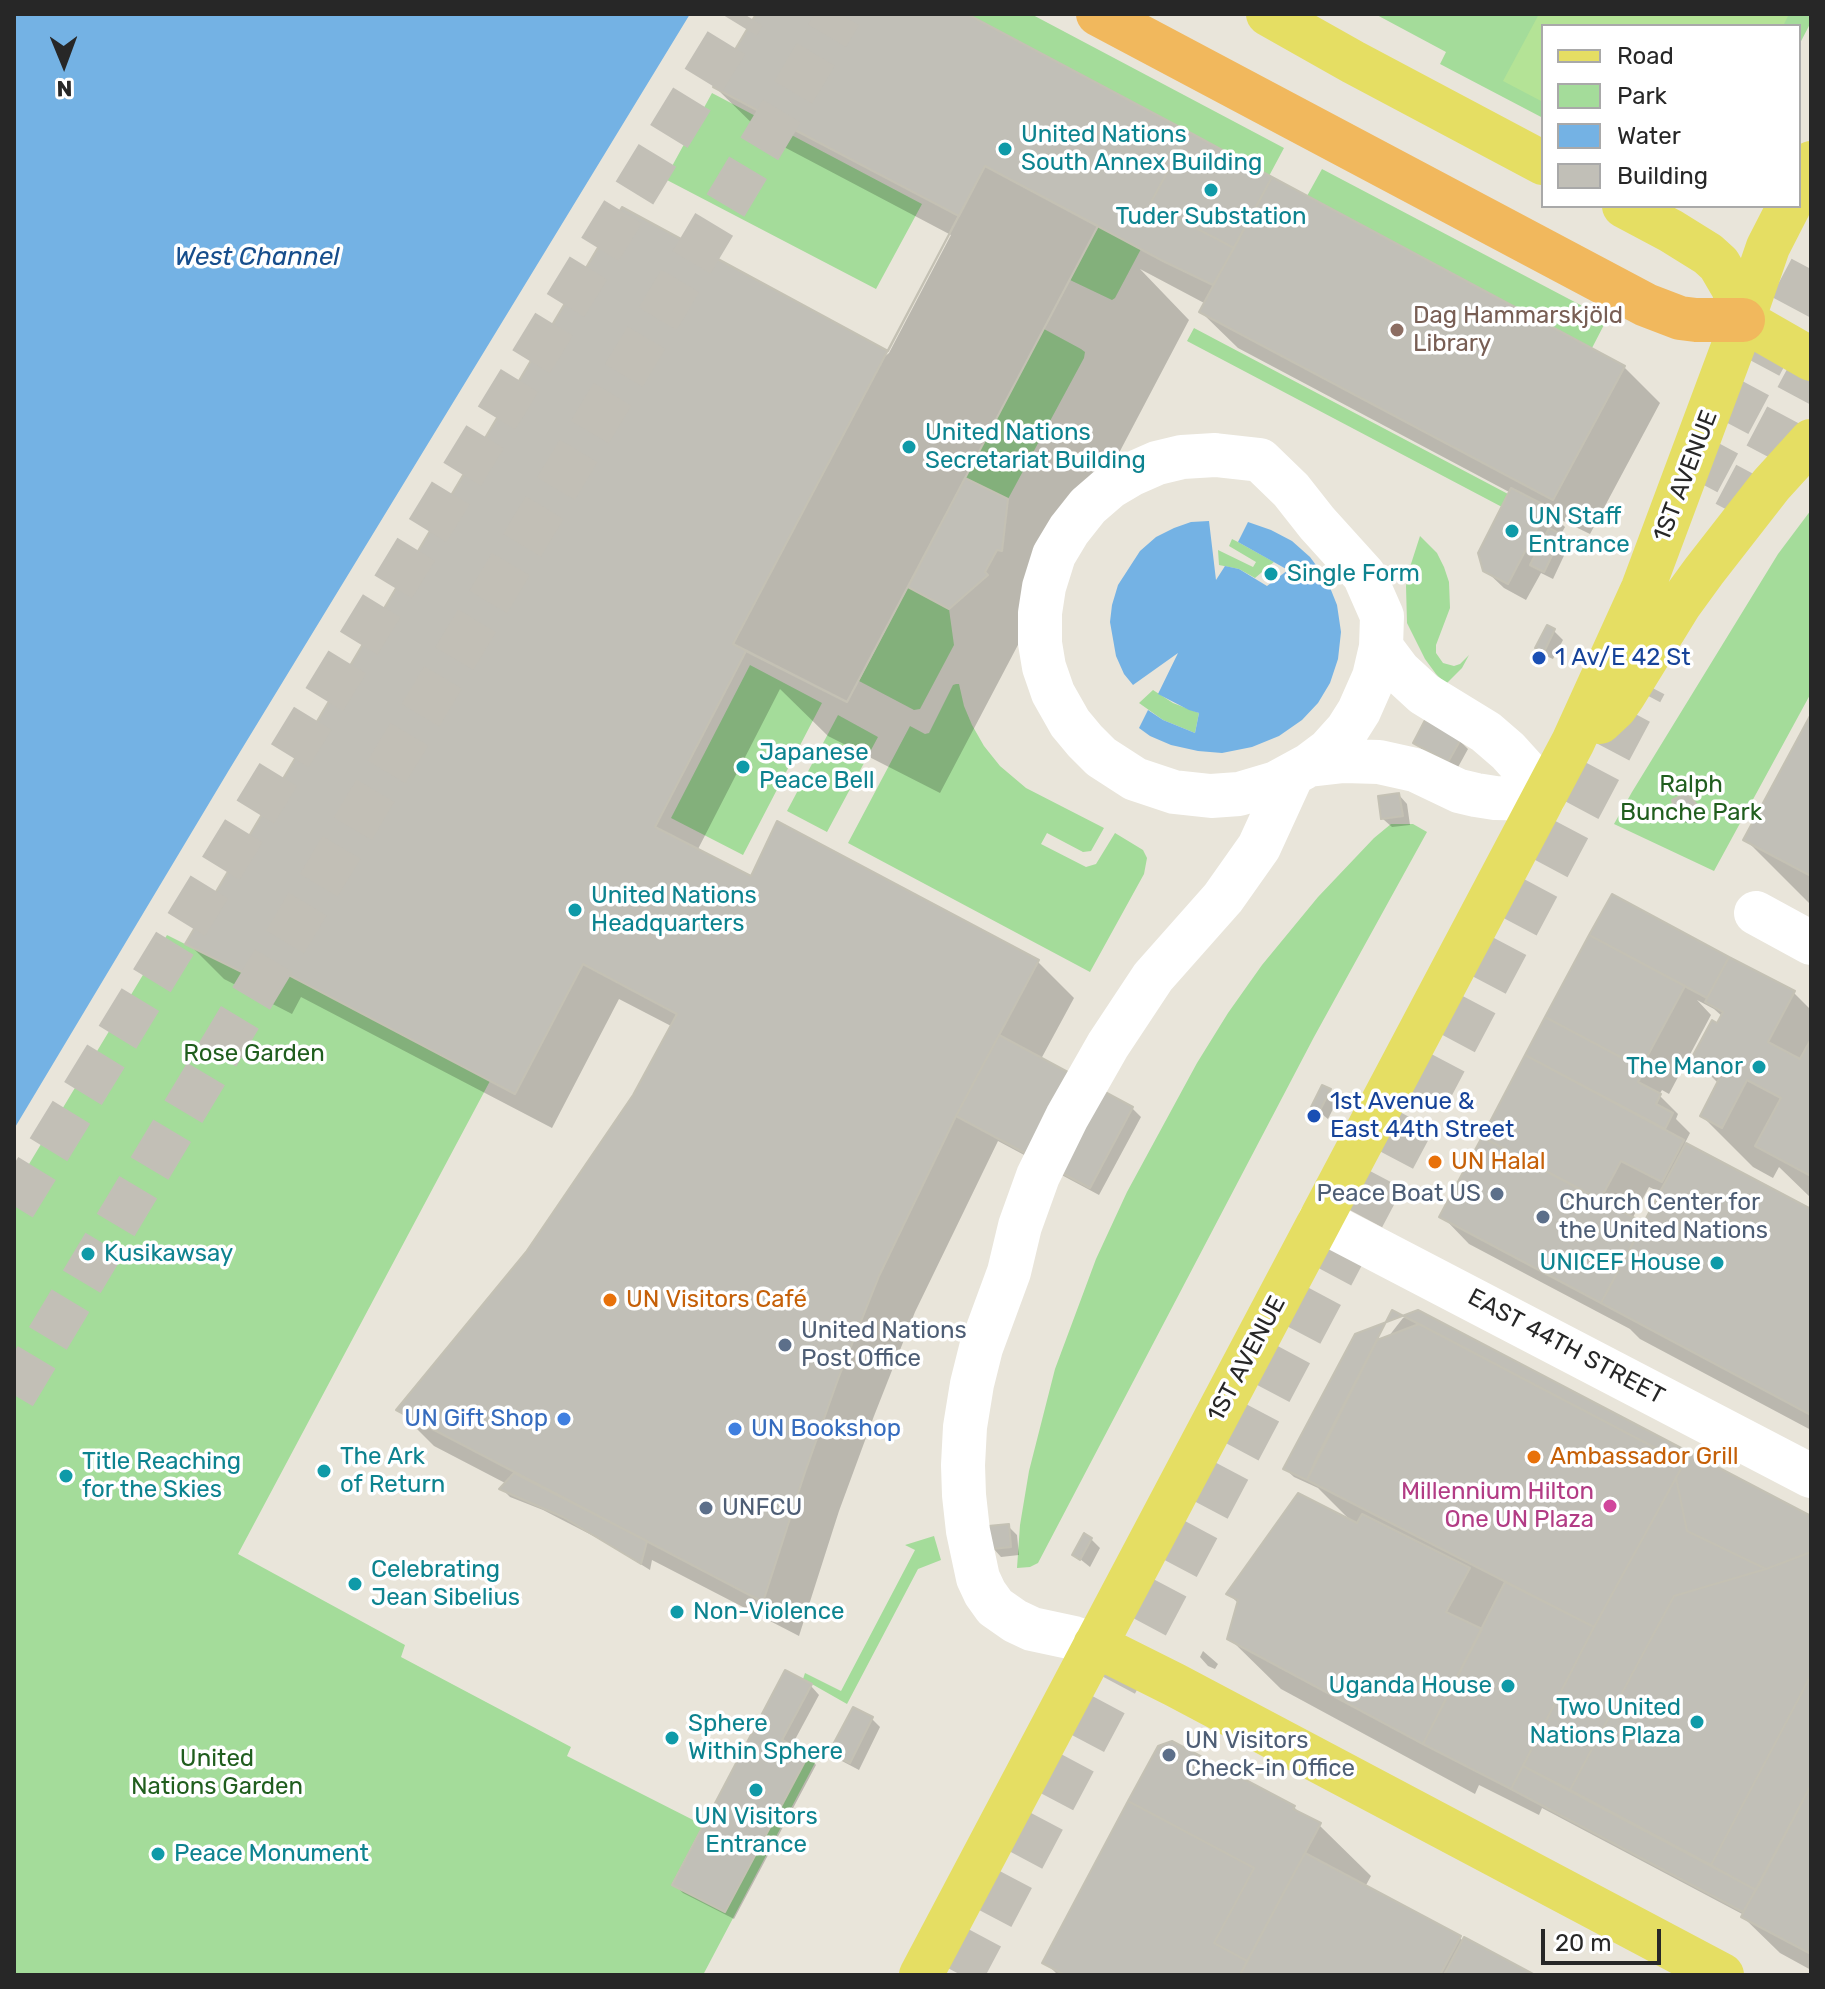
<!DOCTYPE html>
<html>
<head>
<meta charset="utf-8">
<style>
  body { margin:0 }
  #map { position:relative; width:1825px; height:1989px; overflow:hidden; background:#e9e5da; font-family:Rubik,sans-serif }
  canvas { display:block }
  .frame { position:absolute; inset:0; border:16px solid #272727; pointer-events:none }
  .legend { position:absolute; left:1541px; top:24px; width:260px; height:184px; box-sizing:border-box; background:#fff; border:2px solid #a9a9a9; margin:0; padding:10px 14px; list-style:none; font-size:24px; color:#272727 }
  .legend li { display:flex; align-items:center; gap:16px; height:40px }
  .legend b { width:40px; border:2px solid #a9a9a9 }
  .north { position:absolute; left:24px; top:24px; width:80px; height:80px; -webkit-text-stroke:6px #fff; paint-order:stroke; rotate:179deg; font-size:22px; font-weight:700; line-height:32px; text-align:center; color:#272727 }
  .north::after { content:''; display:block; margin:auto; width:28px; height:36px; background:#272727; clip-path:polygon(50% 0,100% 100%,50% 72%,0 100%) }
  .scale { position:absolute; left:1541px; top:1929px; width:120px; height:36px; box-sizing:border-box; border:4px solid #272727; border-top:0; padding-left:10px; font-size:24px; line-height:28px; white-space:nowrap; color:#272727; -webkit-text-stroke:6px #fff; paint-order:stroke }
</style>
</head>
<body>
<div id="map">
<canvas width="1825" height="1989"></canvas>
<div class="frame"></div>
<ul class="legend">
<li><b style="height:10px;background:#e5de63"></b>Road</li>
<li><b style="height:22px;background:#a4dc9a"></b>Park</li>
<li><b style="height:22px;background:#74b2e4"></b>Water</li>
<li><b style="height:22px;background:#c1bfb7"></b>Building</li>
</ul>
<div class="north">N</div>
<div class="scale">20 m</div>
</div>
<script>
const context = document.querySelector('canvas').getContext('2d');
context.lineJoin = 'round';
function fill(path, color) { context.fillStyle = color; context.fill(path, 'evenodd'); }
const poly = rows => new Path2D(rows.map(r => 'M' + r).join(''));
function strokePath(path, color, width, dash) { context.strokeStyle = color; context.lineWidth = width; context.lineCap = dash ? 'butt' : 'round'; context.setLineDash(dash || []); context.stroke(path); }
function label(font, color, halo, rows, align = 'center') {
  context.font = font + ' Rubik,sans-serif'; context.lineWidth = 7; context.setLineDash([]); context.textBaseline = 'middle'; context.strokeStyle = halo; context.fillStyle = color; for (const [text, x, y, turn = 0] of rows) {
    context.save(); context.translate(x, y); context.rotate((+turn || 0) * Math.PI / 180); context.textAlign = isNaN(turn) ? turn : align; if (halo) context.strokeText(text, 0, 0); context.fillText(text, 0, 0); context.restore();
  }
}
fill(poly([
  [967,14,1031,14,1284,148,1269,176],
  [1375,14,1811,14,1811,22,1799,45,1799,26,1543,26,1543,118,1440,64,1446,52],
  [712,93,922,204,876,289,665,179],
  [1322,169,1607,319,1592,348,1307,196],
  [1098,226,1141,249,1115,298,1112,300,1070,280],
  [1194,328,1508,494,1502,507,1187,341],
  [1044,329,1081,349,1085,352,1084,358,1008,499,965,478],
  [1811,510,1811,693,1714,871,1614,824,1632,792,1778,554],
  [1420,536,1437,553,1444,567,1449,582,1450,608,1436,645,1436,653,1443,663,1454,666,1460,664,1469,655,1462,668,1446,684,1436,674,1425,659,1407,623,1406,586,1410,567],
  [1232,539,1238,542,1274,562,1255,578,1239,569,1219,565,1218,550,1253,567,1256,562,1229,546],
  [908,587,949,609,954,645,920,709,914,710,859,681],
  [750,665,822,703,743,855,671,818],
  [956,684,959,684,964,706,972,725,984,746,1000,766,1026,788,1104,828,1091,851,1083,852,1047,833,1041,844,1086,867,1096,864,1115,833,1143,850,1147,858,1144,874,1090,972,848,843,910,726,925,734,929,733,953,685],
  [1153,690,1173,703,1199,713,1195,733,1163,720,1139,703],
  [838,715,878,737,827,832,787,811],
  [1391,824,1413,824,1427,832,1314,1037,1038,1563,1030,1567,1017,1568,1020,1525,1029,1471,1055,1369,1096,1259,1127,1192,1197,1063,1228,1013,1262,965,1318,897,1374,838],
  [167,935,255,979,264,962,490,1081,238,1554,405,1645,401,1657,571,1747,567,1756,703,1825,672,1884,725,1912,809,1754,817,1759,703,1975,14,1975,14,1189],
  [934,1536,941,1560,918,1569,847,1704,803,1679,805,1673,841,1691,915,1550,905,1545]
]), '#a4dc9a');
fill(poly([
  [1539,14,1789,14,1784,24,1786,26,1543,26,1543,102,1503,81]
]), '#b4e396');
fill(poly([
  [14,14,690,14,229,770,14,1129],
  [1209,521,1216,580,1225,566,1239,569,1267,586,1288,570,1238,542,1248,522,1271,530,1292,541,1310,557,1327,580,1337,605,1341,632,1338,659,1330,683,1318,703,1302,720,1279,736,1252,747,1222,753,1198,751,1171,745,1150,736,1139,728,1148,710,1163,720,1195,733,1199,713,1189,710,1158,694,1178,653,1133,685,1124,674,1116,656,1110,622,1112,605,1118,585,1140,551,1156,537,1174,528,1191,522]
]), '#74b2e4');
fill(poly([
  [759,14,963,14,1624,367,1660,403,1590,534,1555,517,1565,527,1560,536,1569,545,1553,579,1541,573,1526,600,1504,588,1485,570,1511,493,1238,348,1201,312,1206,304,1140,269,1189,320,940,793,828,736,780,689,697,851,751,879,1038,962,1074,998,1041,1059,1132,1108,1141,1117,1099,1195,998,1141,915,1312,874,1416,839,1511,799,1636,652,1560,650,1570,605,1542,543,1510,510,1497,502,1489,507,1484,434,1446,398,1410,527,1253,635,1096,673,1027,619,999,552,1128,301,997,292,1014,224,979,188,943,889,353,951,235,767,138,715,87],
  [1548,628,1554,631,1563,640,1553,659,1546,656,1537,647],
  [1811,717,1811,905,1745,839],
  [1459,740,1468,749,1457,769,1424,751,1415,743],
  [1399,795,1407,804,1410,825,1392,827,1383,819],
  [1695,804,1704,815,1699,823,1686,823,1677,814],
  [1612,897,1794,993,1811,1010,1811,1198,1779,1167,1773,1178,1753,1167,1702,1116,1719,1084,1694,1059,1723,1017,1714,1009,1697,1000,1711,1015,1669,1094,1662,1090,1659,1095,1678,1114,1676,1119,1690,1133,1685,1143,1688,1146,1811,1211,1811,1430,1640,1339,1630,1329,1469,1244,1442,1216],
  [1649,1187,1662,1193,1645,1226,1632,1219],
  [1329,1090,1338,1099,1328,1119,1313,1107],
  [1418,1312,1811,1519,1811,1970,1780,1953,1743,1917,1744,1915,1542,1808,1539,1815,1479,1785,1475,1794,1281,1689,1229,1638,1239,1604,1229,1594,1351,1521,1318,1488,1294,1477,1285,1469,1403,1318],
  [1008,1526,1017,1535,1019,1555,1001,1557,993,1548],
  [1091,1539,1100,1548,1090,1567,1075,1555],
  [1203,1651,1218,1664,1215,1669,1208,1666,1200,1657],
  [811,1686,819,1695,791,1747,808,1756,816,1765,734,1919,683,1893,674,1884],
  [872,1719,880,1727,859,1770,840,1760,832,1752],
  [1172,1743,1294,1807,1303,1817,1319,1825,1371,1876,1365,1887,1460,1938,1464,1942,1530,1975,1058,1975,1045,1962]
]), '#0003');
const building = poly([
  [756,14,967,14,1189,132,1150,204,1234,248,1213,285,1163,261,985,166,959,216,713,87,756,14],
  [1189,132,1272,177,1234,248,1150,204,1189,132],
  [985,166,1098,226,847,702,746,651,655,827,751,876,777,821,1039,960,956,1116,879,1276,838,1379,804,1475,763,1602,396,1410,526,1252,633,1095,677,1014,583,964,515,1094,264,962,256,979,185,944,622,207,888,351,985,166],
  [985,166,1098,226,847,702,733,644,985,166],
  [1272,177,1625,366,1553,500,1199,312,1272,177],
  [965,478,1008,499,1002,551,997,550,985,572,988,575,949,609,908,587,965,478],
  [1511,488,1548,507,1508,584,1483,571,1478,553,1511,488],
  [1549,528,1562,535,1544,572,1530,565,1549,528],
  [1547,625,1555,629,1544,652,1535,648,1547,625],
  [1811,714,1811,876,1743,840,1811,714],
  [1425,720,1461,739,1448,762,1413,743,1425,720],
  [1399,793,1403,816,1381,819,1378,796,1399,793],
  [1687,793,1697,805,1690,815,1675,815,1672,800,1687,793],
  [1612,894,1729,957,1707,998,1589,935,1612,894],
  [1589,935,1685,986,1641,1068,1545,1017,1589,935],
  [1729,957,1795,991,1768,1042,1800,1059,1811,1039,1811,1176,1755,1146,1781,1098,1747,1080,1722,1128,1700,1116,1721,1075,1691,1059,1712,1020,1717,1023,1723,1012,1705,1002,1729,957],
  [1545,1017,1645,1070,1638,1082,1661,1094,1656,1104,1673,1113,1665,1129,1525,1055,1545,1017],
  [999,1035,1133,1107,1090,1188,956,1116,999,1035],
  [1525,1055,1684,1140,1662,1182,1621,1161,1600,1200,1482,1137,1525,1055],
  [1322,1085,1331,1089,1319,1112,1311,1107,1322,1085],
  [1482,1137,1644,1223,1601,1303,1439,1217,1482,1137],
  [1686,1143,1811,1209,1811,1415,1601,1303,1686,1143],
  [1392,1310,1684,1463,1594,1627,1307,1480,1317,1457,1392,1310],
  [1418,1310,1811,1516,1811,1552,1766,1569,1687,1531,1676,1478,1684,1463,1419,1324,1377,1340,1307,1480,1283,1469,1355,1334,1418,1310],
  [514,1473,647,1541,641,1564,563,1517,499,1489,514,1473],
  [1676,1478,1687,1531,1766,1569,1674,1596,1570,1790,1523,1766,1594,1627,1676,1478],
  [1298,1493,1357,1523,1362,1514,1470,1568,1446,1612,1482,1629,1423,1744,1227,1639,1238,1600,1226,1594,1298,1493],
  [1009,1524,1011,1547,991,1549,988,1526,1009,1524],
  [1084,1533,1092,1538,1080,1560,1072,1555,1084,1533],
  [1811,1552,1811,1675,1711,1865,1570,1790,1674,1596,1766,1569,1811,1552],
  [1505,1582,1594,1627,1511,1789,1423,1744,1505,1582],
  [785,1670,812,1684,782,1740,809,1754,725,1912,672,1885,785,1670],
  [1811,1675,1811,1785,1756,1890,1711,1865,1811,1675],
  [853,1707,873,1717,850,1763,829,1752,853,1707],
  [1172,1741,1295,1806,1293,1809,1321,1823,1247,1961,1214,1943,1254,1868,1128,1801,1158,1746,1172,1741],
  [1523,1766,1756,1890,1743,1912,1511,1789,1523,1766],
  [1811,1785,1811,1954,1741,1917,1811,1785],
  [1128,1801,1254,1868,1214,1943,1247,1961,1240,1975,1065,1975,1042,1963,1128,1801],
  [1305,1853,1461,1936,1440,1975,1240,1975,1305,1853],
  [1464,1937,1535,1975,1444,1975,1464,1937]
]);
fill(building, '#c1bfb7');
strokePath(building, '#c4c1b4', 2);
strokePath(poly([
  [1698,482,1811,269],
  [1735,514,1811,371],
  [961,1975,1645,684]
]), '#c2bfb6', 44, [44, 22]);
strokePath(poly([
  [14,1206,744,14],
  [14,1395,840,14]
]), '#c2bfb6', 44, [44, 22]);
strokePath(poly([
  [1215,455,1260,460,1291,490,1317,523,1364,575,1382,616,1381,647,1374,677,1359,711,1347,730,1329,750,1309,765,1276,783,1239,794,1211,796,1174,792,1135,779,1101,757,1085,741,1070,723,1053,693,1044,667,1040,643,1040,613,1044,587,1054,555,1069,530,1088,506,1110,487,1132,474,1157,463,1182,457,1215,455],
  [1381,647,1399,671,1424,694,1486,732,1508,751,1527,772,1543,799],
  [1309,765,1344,761,1379,762,1415,770,1459,791,1476,795,1495,798,1543,799],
  [1756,913,1811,943],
  [1320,1220,1811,1476],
  [1095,1645,1074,1638,1032,1629,1015,1621,995,1607,985,1593,978,1578,968,1531,964,1495,963,1465,965,1427,972,1384,981,1348,1009,1272,1020,1226,1038,1176,1067,1117,1108,1045,1153,977,1223,898,1259,847,1292,775]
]), '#fff', 44);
strokePath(poly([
  [1268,14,1353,62,1543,163],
  [1799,187,1811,163],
  [1624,206,1671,231,1708,254,1719,264,1733,288,1743,320,1811,359],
  [1600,722,1615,708,1624,695,1680,604,1704,571,1771,485,1811,441],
  [1095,1645,1175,1685,1722,1975],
  [921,1975,1573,742,1643,588,1743,320,1768,247,1789,206]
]), '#e5de63', 44);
strokePath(poly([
  [1098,14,1646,305,1680,318,1696,320,1743,320]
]), '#f1b85d', 44);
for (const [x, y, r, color] of [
  [1005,149,8,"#0f9aa8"],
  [1211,190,8,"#0f9aa8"],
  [1397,330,8,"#8d6e63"],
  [909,447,8,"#0f9aa8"],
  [1512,531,8,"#0f9aa8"],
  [1271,574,8,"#0f9aa8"],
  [1539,658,8,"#1a4fb4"],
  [743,767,8,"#0f9aa8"],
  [575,910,8,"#0f9aa8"],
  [1759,1067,8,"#0f9aa8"],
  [1314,1116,8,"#1a4fb4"],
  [1435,1162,8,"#e8710a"],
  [1497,1194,8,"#5c6f8a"],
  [1543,1217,8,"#5c6f8a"],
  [88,1254,8,"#0f9aa8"],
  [1717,1263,8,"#0f9aa8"],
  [610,1300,8,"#e8710a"],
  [785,1345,8,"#5c6f8a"],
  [564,1419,8,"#3f7fe0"],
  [735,1429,8,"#3f7fe0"],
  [1534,1457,8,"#e8710a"],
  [324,1471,8,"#0f9aa8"],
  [66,1476,8,"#0f9aa8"],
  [1610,1506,8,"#d1479c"],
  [706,1508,8,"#5c6f8a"],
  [355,1584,8,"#0f9aa8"],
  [677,1612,8,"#0f9aa8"],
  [1508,1686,8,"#0f9aa8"],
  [1697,1722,8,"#0f9aa8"],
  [672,1738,8,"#0f9aa8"],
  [1169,1755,8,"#5c6f8a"],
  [756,1790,8,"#0f9aa8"],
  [158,1854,8,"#0f9aa8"]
]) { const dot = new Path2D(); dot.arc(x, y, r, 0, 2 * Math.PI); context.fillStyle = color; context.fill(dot); strokePath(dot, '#fff', 3); }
label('24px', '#0d838f', '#fff', [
  ["United Nations",1021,135],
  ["South Annex Building",1021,163],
  ["Tuder Substation",1211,217,"center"],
  ["United Nations",925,433],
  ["Secretariat Building",925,461],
  ["UN Staff",1528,517],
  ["Entrance",1528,545],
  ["Single Form",1287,574],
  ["Japanese",759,753],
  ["Peace Bell",759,781],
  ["United Nations",591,896],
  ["Headquarters",591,924],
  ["The Manor",1743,1067,"right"],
  ["Kusikawsay",104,1254],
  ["UNICEF House",1701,1263,"right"],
  ["The Ark",340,1457],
  ["of Return",340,1485],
  ["Title Reaching",82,1462],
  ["for the Skies",82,1490],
  ["Celebrating",371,1570],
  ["Jean Sibelius",371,1598],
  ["Non-Violence",693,1612],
  ["Uganda House",1492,1686,"right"],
  ["Two United",1681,1708,"right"],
  ["Nations Plaza",1681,1736,"right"],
  ["Sphere",688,1724],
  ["Within Sphere",688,1752],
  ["UN Visitors",756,1817,"center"],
  ["Entrance",756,1845,"center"],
  ["Peace Monument",174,1854]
], 'left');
label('24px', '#785e54', '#fff', [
  ["Dag Hammarskjöld",1413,316],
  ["Library",1413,344]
], 'left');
label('24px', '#272727', '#fff', [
  ["1ST AVENUE",1686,476,-69],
  ["EAST 44TH STREET",1566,1347,28],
  ["1ST AVENUE",1247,1359,-62]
]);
label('24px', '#164399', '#fff', [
  ["1 Av/E 42 St",1555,658],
  ["1st Avenue &",1330,1102],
  ["East 44th Street",1330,1130]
], 'left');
label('24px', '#205e1e', '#fff', [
  ["Ralph",1691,785],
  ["Bunche Park",1691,813],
  ["Rose Garden",254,1054],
  ["United",217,1759],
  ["Nations Garden",217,1787]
]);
label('24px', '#c56008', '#fff', [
  ["UN Halal",1451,1162],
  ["UN Visitors Café",626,1300],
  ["Ambassador Grill",1550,1457]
], 'left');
label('24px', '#4e5e75', '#fff', [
  ["Peace Boat US",1481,1194,"right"],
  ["Church Center for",1559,1203],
  ["the United Nations",1559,1231],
  ["United Nations",801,1331],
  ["Post Office",801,1359],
  ["UNFCU",722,1508],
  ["UN Visitors",1185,1741],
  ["Check-in Office",1185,1769]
], 'left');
label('24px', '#366cbe', '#fff', [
  ["UN Gift Shop",548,1419],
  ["UN Bookshop",751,1429,"left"]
], 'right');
label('24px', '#b23c85', '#fff', [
  ["Millennium Hilton",1594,1492],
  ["One UN Plaza",1594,1520]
], 'right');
label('italic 26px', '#174e8c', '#fff', [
  ["West Channel",257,257]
]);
</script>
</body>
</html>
